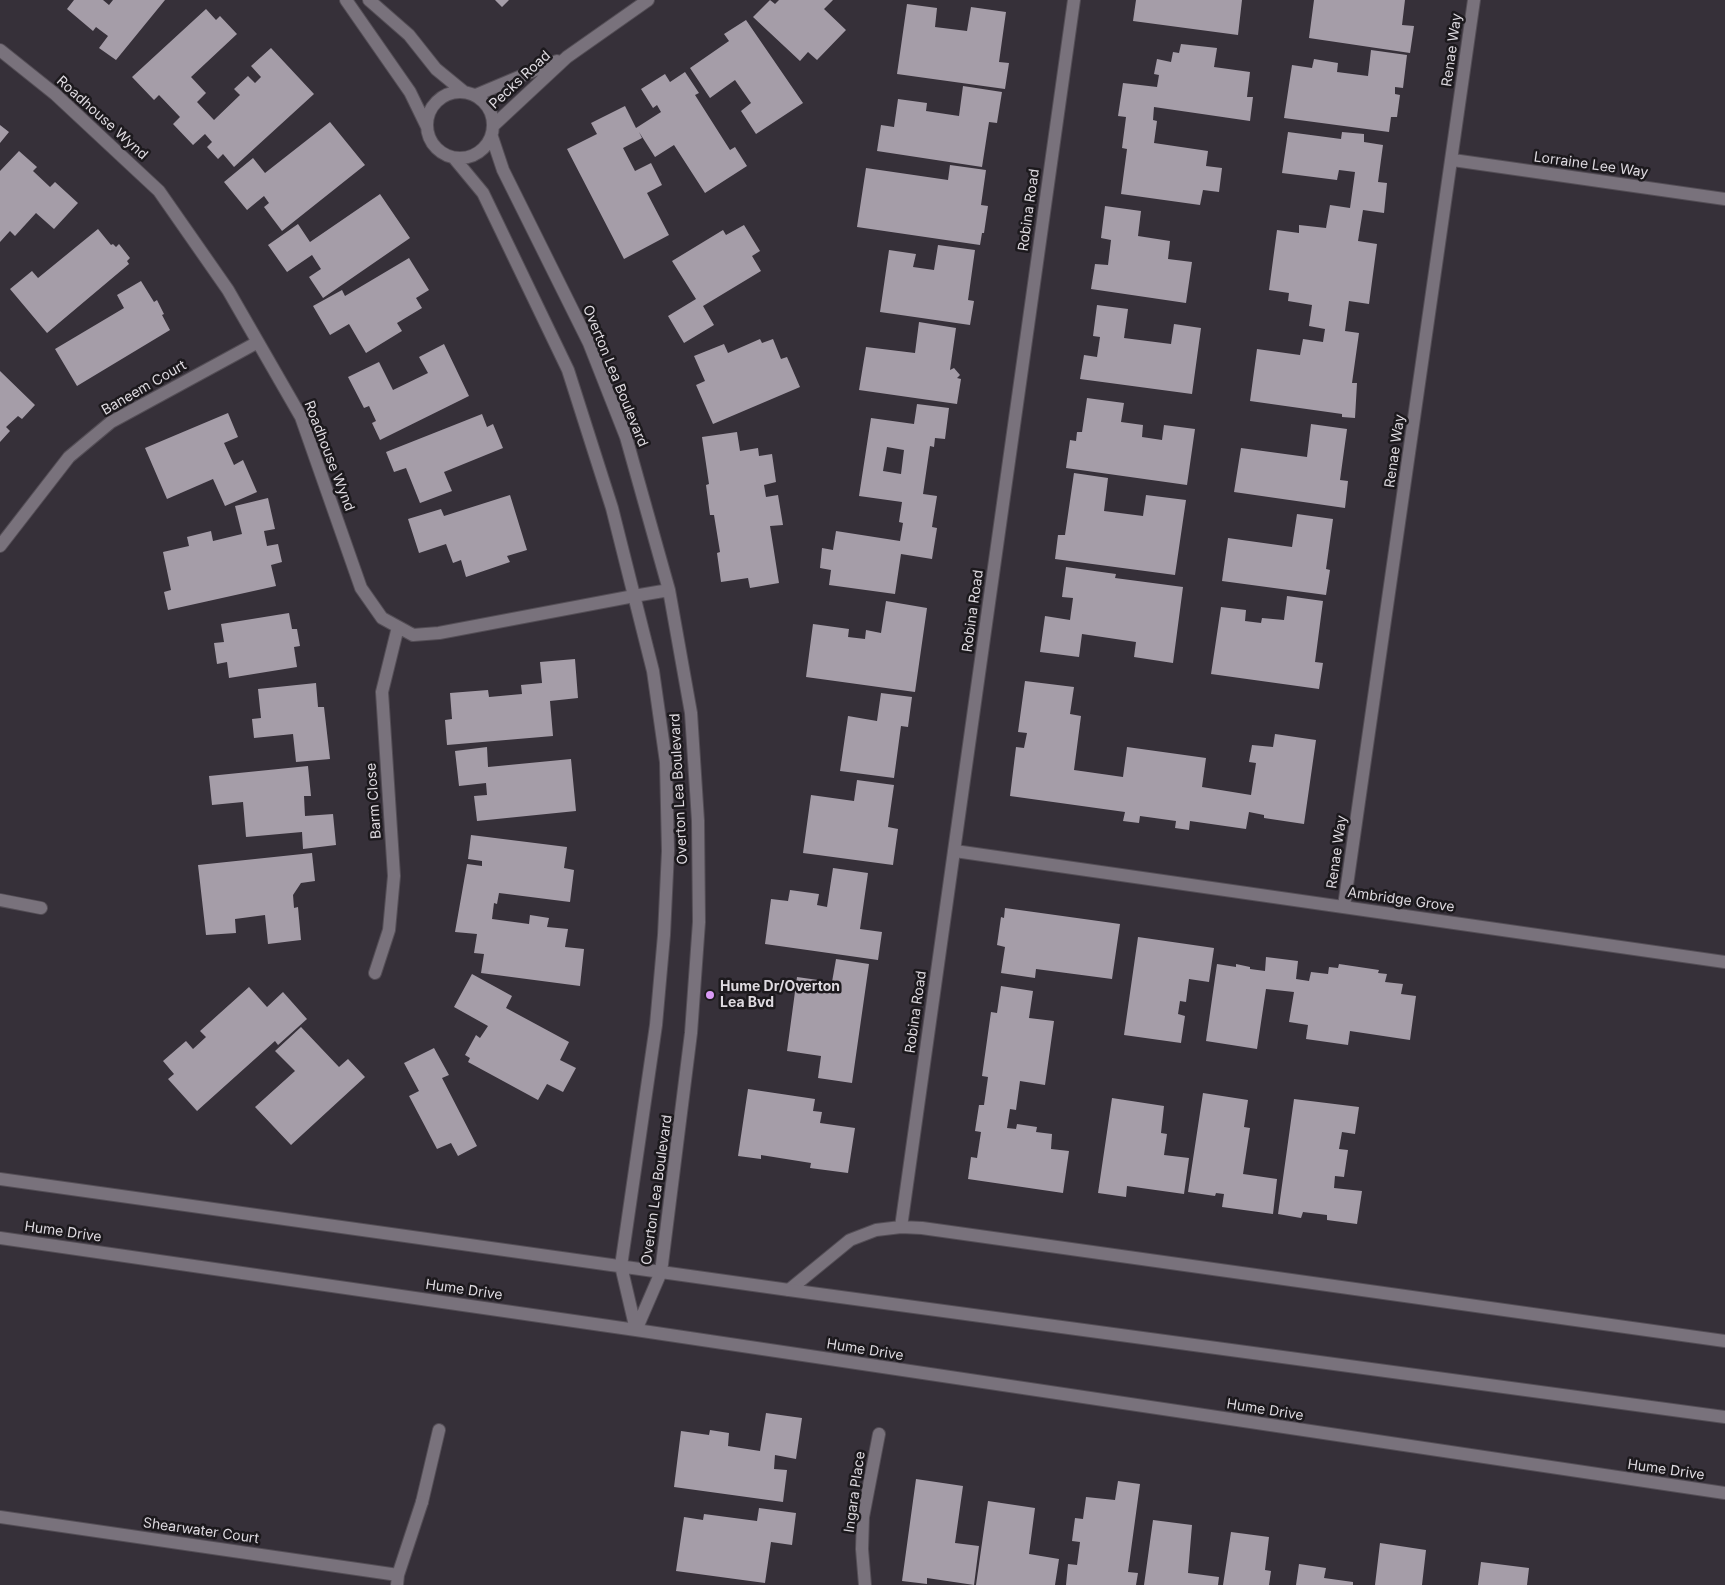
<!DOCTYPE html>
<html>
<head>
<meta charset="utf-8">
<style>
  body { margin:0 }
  canvas { display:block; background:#363039 }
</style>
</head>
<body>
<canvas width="1725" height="1585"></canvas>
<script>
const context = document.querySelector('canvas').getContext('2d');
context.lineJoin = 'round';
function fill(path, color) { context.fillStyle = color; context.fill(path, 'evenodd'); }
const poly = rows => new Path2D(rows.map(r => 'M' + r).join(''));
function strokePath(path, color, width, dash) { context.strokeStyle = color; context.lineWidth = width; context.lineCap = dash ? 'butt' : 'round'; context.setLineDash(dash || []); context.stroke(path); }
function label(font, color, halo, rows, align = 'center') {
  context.font = font + ' Inter,sans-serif'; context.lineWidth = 5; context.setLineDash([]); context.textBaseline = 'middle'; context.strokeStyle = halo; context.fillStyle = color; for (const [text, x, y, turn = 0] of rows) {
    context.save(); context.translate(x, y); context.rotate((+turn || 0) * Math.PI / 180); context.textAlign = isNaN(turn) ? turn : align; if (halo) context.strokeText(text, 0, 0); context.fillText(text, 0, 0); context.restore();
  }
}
fill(poly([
  [74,0,103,0,109,5,113,0,165,0,116,60,99,48,108,36,96,27,93,31,67,9],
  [495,0,509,0,502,7],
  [770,0,775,4,779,0,833,0,824,9,846,30,817,60,808,52,800,61,753,17],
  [1136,0,1242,0,1238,35,1133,21],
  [1314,0,1405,0,1402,25,1414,26,1410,53,1309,38],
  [907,4,937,8,935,27,967,31,971,7,1006,12,999,62,1009,63,1005,89,897,74],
  [206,9,216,20,220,16,237,34,191,77,206,93,197,102,214,120,240,95,234,89,248,76,255,83,261,77,251,66,271,48,314,94,234,167,223,154,218,159,207,147,212,142,205,134,193,145,173,124,180,117,159,95,154,100,132,77],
  [746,20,803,103,756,134,741,111,751,103,735,80,710,98,690,68,729,41,724,34],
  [1181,44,1217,48,1214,67,1250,72,1247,97,1253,97,1250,121,1154,107,1153,120,1157,121,1154,143,1208,151,1206,166,1222,168,1219,192,1203,190,1200,205,1121,194,1127,149,1122,148,1126,117,1118,116,1123,83,1157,87,1159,75,1154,74,1157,59,1171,62,1173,52,1179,53],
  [1371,50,1407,55,1403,88,1395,87,1395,94,1400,95,1397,117,1391,117,1389,132,1284,118,1292,65,1312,68,1314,59,1338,63,1337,72,1368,76],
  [685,72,699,93,695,95,730,150,735,147,747,166,705,193,674,145,655,157,639,132,642,138,623,148,635,171,651,163,662,185,647,193,669,235,624,259,567,149,597,134,591,123,625,106,636,128,661,112,657,105,653,108,641,89,665,74,670,82],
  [963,86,1002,92,997,123,989,122,982,167,877,151,881,125,894,127,898,99,927,103,926,111,959,116],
  [330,122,365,165,282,231,264,207,269,203,264,196,247,210,224,182,253,158,265,173],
  [0,125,9,132,0,143],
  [1288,132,1341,139,1342,132,1364,134,1364,142,1383,145,1378,182,1387,183,1384,213,1363,210,1358,241,1377,244,1369,304,1349,301,1345,331,1359,333,1352,383,1357,383,1355,418,1342,417,1342,414,1250,401,1257,349,1300,355,1303,339,1323,342,1325,329,1309,326,1312,305,1288,301,1289,293,1269,290,1277,230,1299,233,1299,225,1326,228,1330,205,1350,208,1355,172,1339,170,1337,180,1282,173],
  [19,151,37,167,33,171,50,187,55,182,78,203,54,229,36,213,15,236,10,231,0,242,0,171],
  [950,165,986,170,981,205,988,206,984,233,982,233,980,245,857,227,866,168,948,180],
  [380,194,410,238,323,298,309,277,321,269,312,255,287,272,268,245,298,224,310,242],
  [1105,206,1141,211,1138,236,1170,241,1168,259,1192,262,1186,303,1091,289,1095,264,1108,265,1111,240,1101,238],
  [744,225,760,251,752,256,761,271,703,306,714,325,684,343,668,316,696,299,672,261,723,230,726,235],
  [98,229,111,245,113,244,116,247,119,244,130,258,127,261,129,264,47,333,10,289,32,271,38,278],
  [938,245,975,250,968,300,974,301,970,325,880,312,889,250,916,254,913,267,934,270],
  [409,258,429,290,416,298,422,308,397,323,402,331,366,353,349,324,330,335,313,306,342,290,345,296],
  [141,281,154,302,157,300,164,314,162,315,170,330,77,386,55,349,124,308,117,295],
  [1097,305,1128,309,1124,338,1171,344,1174,324,1201,328,1192,394,1080,379,1084,355,1097,357,1100,337,1093,336],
  [919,322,956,328,950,370,954,368,960,375,957,378,961,379,957,404,859,390,866,347,915,353],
  [760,339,762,343,773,339,781,359,787,357,800,387,713,424,696,385,705,381,694,356,724,344,728,353],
  [444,344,469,396,380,440,372,423,376,421,369,406,364,408,348,377,379,362,393,390,428,373,419,357],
  [0,371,35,405,22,419,18,416,6,427,10,431,0,442],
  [1087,398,1124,403,1121,422,1143,425,1142,437,1162,440,1164,425,1195,429,1187,485,1066,468,1070,440,1076,441,1077,432,1082,432],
  [917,404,949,408,945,439,935,438,934,447,930,446,923,494,937,496,932,527,937,528,932,559,901,554,895,594,829,585,831,570,820,568,822,548,833,550,836,531,900,541,903,523,899,522,902,502,859,496,871,418,914,424],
  [887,447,904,450,901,474,883,471],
  [228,413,238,437,224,443,234,465,243,460,257,492,225,506,213,479,167,499,145,448],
  [482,414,487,427,493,424,503,448,444,472,452,491,420,503,406,468,394,472,386,452],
  [1311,424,1347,429,1340,480,1348,481,1345,508,1234,492,1241,448,1307,457],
  [737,432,740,451,758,448,759,456,772,454,776,482,764,485,766,497,778,495,783,525,770,526,779,583,750,588,748,578,721,582,717,553,720,552,714,515,710,515,706,485,709,484,702,437],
  [1074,473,1108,478,1104,511,1143,516,1146,495,1186,500,1175,575,1055,559,1058,535,1065,535],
  [510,495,527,550,507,556,510,562,466,577,461,560,453,563,446,544,419,553,408,519,441,509,444,516],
  [268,498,275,529,264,531,267,546,278,544,282,562,271,565,276,586,168,610,164,592,171,590,163,552,189,546,187,537,211,531,213,541,242,534,235,506],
  [1297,514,1333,519,1326,569,1330,570,1326,595,1222,581,1228,538,1292,547],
  [1066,567,1116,574,1115,578,1183,587,1173,663,1134,657,1136,642,1082,634,1079,657,1040,652,1045,616,1070,620,1073,598,1062,597],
  [1287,596,1323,601,1315,662,1323,663,1319,689,1211,674,1221,607,1246,610,1245,621,1261,623,1262,618,1284,620],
  [886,601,927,608,915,692,806,677,813,624,849,629,848,637,865,639,866,630,881,633],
  [289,613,292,629,297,629,300,646,294,647,297,667,229,678,227,662,217,664,214,643,224,642,221,624],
  [575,659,578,698,550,701,553,736,447,745,445,720,452,719,450,693,488,690,489,697,522,694,521,685,542,683,540,662],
  [1025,681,1074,687,1070,714,1081,716,1074,770,1123,777,1127,747,1206,758,1202,787,1251,795,1256,763,1249,762,1252,745,1273,747,1275,734,1316,740,1304,824,1264,818,1264,815,1249,812,1246,829,1190,821,1189,830,1175,828,1176,821,1140,816,1139,823,1123,821,1125,812,1010,796,1016,747,1024,748,1027,733,1018,732],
  [316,683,318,707,324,707,330,759,296,762,293,734,254,738,252,719,261,718,258,689],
  [881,693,912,697,908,727,901,726,894,778,840,771,848,716,877,721],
  [487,747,488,767,571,759,576,811,477,821,474,796,487,795,486,783,459,786,455,751],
  [308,766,311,796,304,796,305,816,333,814,336,845,303,849,302,832,246,837,243,802,212,805,209,776],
  [857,780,894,785,888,827,898,829,893,865,803,853,811,795,854,801],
  [471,835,567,847,564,868,574,870,570,902,499,893,497,904,494,903,492,919,529,924,530,915,549,918,547,927,568,929,565,947,584,949,580,986,481,973,484,954,474,953,477,934,455,932,467,864,482,866,482,861,468,859],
  [312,853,315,881,301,883,293,895,294,908,298,907,301,940,268,944,265,915,235,919,236,933,206,935,198,865],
  [833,868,868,873,860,929,882,932,878,960,765,944,771,899,788,901,790,890,819,894,817,905,827,907],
  [1005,908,1120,924,1112,979,1036,969,1035,978,1001,973,1005,947,997,945,1001,917,1004,918],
  [1138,937,1214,948,1209,982,1189,979,1186,1002,1180,1001,1178,1014,1185,1016,1181,1043,1124,1035],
  [1266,957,1298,961,1296,979,1309,981,1311,972,1328,974,1329,967,1338,968,1339,964,1379,970,1378,973,1387,974,1385,982,1403,984,1401,994,1416,996,1410,1040,1350,1031,1348,1045,1306,1039,1308,1025,1289,1022,1294,992,1266,989,1257,1049,1206,1041,1217,964,1236,967,1236,964,1250,967,1250,969,1265,971],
  [836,959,869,964,852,1083,818,1078,821,1056,787,1051,797,977,832,982],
  [472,974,512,996,506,1008,569,1042,560,1060,576,1068,563,1092,547,1084,538,1100,468,1062,470,1058,465,1055,476,1035,480,1038,488,1026,454,1007],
  [1001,986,1033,991,1029,1018,1054,1021,1045,1085,1020,1081,1016,1110,1010,1109,1007,1128,1016,1129,1017,1124,1037,1127,1036,1132,1052,1134,1051,1149,1069,1151,1063,1193,968,1179,971,1157,977,1158,981,1132,975,1131,979,1105,984,1105,988,1077,982,1076,991,1012,997,1013],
  [249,987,267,1007,283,992,307,1019,278,1045,275,1041,197,1111,168,1079,174,1074,163,1061,186,1041,193,1049,206,1037,200,1031],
  [301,1027,339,1067,348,1059,365,1077,291,1145,255,1107,295,1071,275,1051],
  [434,1048,449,1075,442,1078,477,1146,458,1156,451,1143,437,1149,409,1096,419,1091,404,1063],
  [748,1089,815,1099,813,1111,822,1112,820,1123,855,1128,848,1173,810,1168,811,1163,761,1155,761,1159,738,1156],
  [1203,1093,1248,1100,1244,1127,1250,1128,1243,1174,1277,1179,1273,1214,1222,1207,1224,1194,1216,1193,1215,1196,1188,1192],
  [1112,1098,1164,1106,1161,1133,1167,1134,1164,1155,1189,1158,1184,1194,1127,1186,1126,1197,1098,1193],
  [1294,1099,1359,1107,1355,1134,1342,1132,1339,1149,1348,1150,1344,1177,1335,1176,1334,1188,1362,1191,1357,1224,1327,1220,1327,1215,1303,1212,1301,1218,1278,1214],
  [766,1413,802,1418,796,1459,775,1455,774,1469,787,1470,783,1502,674,1487,681,1431,709,1435,710,1430,729,1433,728,1446,760,1451],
  [916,1479,963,1486,955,1543,979,1546,974,1585,927,1578,927,1584,902,1581],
  [1118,1481,1140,1484,1128,1572,1138,1573,1136,1585,1066,1585,1068,1564,1077,1565,1080,1542,1072,1541,1075,1518,1083,1519,1086,1497,1115,1500],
  [988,1501,1035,1508,1029,1554,1059,1559,1055,1585,976,1585],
  [759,1508,796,1513,792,1545,771,1542,765,1583,676,1571,684,1517,703,1520,704,1514,757,1521],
  [1153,1520,1192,1525,1188,1573,1219,1577,1218,1585,1144,1585],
  [1231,1532,1269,1537,1265,1570,1271,1571,1269,1585,1223,1585],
  [1380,1543,1426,1550,1422,1585,1375,1585],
  [1481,1562,1529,1568,1527,1585,1478,1585],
  [1299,1564,1326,1568,1324,1578,1353,1582,1353,1585,1296,1585]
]), '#a59da8');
const service = poly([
  [0,900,41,908],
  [422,1502,439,1430]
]);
const minor = poly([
  [0,50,55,94,159,191,228,290,301,417,361,588,382,618,413,635,439,633,634,596],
  [1453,160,1725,199],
  [0,546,69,457,111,422,258,342],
  [955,851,1725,962],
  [1344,906,1474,0],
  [375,973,389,930,394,876,382,692,398,627],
  [901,1227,1074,0],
  [789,1290,850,1240,876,1230,901,1227,922,1228,1725,1341],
  [0,1517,398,1575],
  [397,1585,398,1575,422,1502],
  [865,1585,862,1549,863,1517,879,1434]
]);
const tertiary = poly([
  [346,0,410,92,427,127],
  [369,0,409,35,436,69,464,92],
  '427 125a33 33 0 1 1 66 0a33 33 0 1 1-66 0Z',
  [476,95,557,61],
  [494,125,567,57,648,0],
  [492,137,503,170,589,343,626,437,669,590,691,713,698,821,699,922,691,1033,661,1272,636,1330],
  [454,158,483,193,568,370,612,508,653,671,666,762,668,851,664,935,656,1025,621,1266,636,1330],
  [634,596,669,590],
  [0,1179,789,1290,1725,1417],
  [0,1238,636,1330,1725,1493]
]);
strokePath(service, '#544e56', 14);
strokePath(minor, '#544e56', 14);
strokePath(tertiary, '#544e56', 14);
strokePath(service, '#79727c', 12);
strokePath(minor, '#79727c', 12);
strokePath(tertiary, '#79727c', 12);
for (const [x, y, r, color] of [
  [710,995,5,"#da9af6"]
]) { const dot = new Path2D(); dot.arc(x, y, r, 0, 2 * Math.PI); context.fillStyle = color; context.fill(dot); strokePath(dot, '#1c191d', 2); }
label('14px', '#dedae0', '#1c191d', [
  ["Renae Way",1452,50,-82],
  ["Pecks Road",520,80,-43],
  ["Roadhouse Wynd",102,118,42],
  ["Lorraine Lee Way",1591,165,8],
  ["Robina Road",1029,210,-82],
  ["Overton Lea Boulevard",615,376,68],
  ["Baneem Court",144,388,-30],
  ["Renae Way",1395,451,-82],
  ["Roadhouse Wynd",329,456,69],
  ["Robina Road",973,611,-82],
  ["Overton Lea Boulevard",679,789,-93],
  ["Barm Close",374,801,-94],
  ["Renae Way",1337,852,-82],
  ["Ambridge Grove",1401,900,8],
  ["Robina Road",916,1012,-82],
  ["Overton Lea Boulevard",657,1190,-82],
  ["Hume Drive",63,1232,8],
  ["Hume Drive",464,1290,8],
  ["Hume Drive",865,1350,9],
  ["Hume Drive",1265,1410,9],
  ["Hume Drive",1666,1470,8],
  ["Ingara Place",855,1492,-82],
  ["Shearwater Court",201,1531,8]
]);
label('bold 14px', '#dedae0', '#1c191d', [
  ["Hume Dr/Overton",720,987],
  ["Lea Bvd",720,1003]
], 'left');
</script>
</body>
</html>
